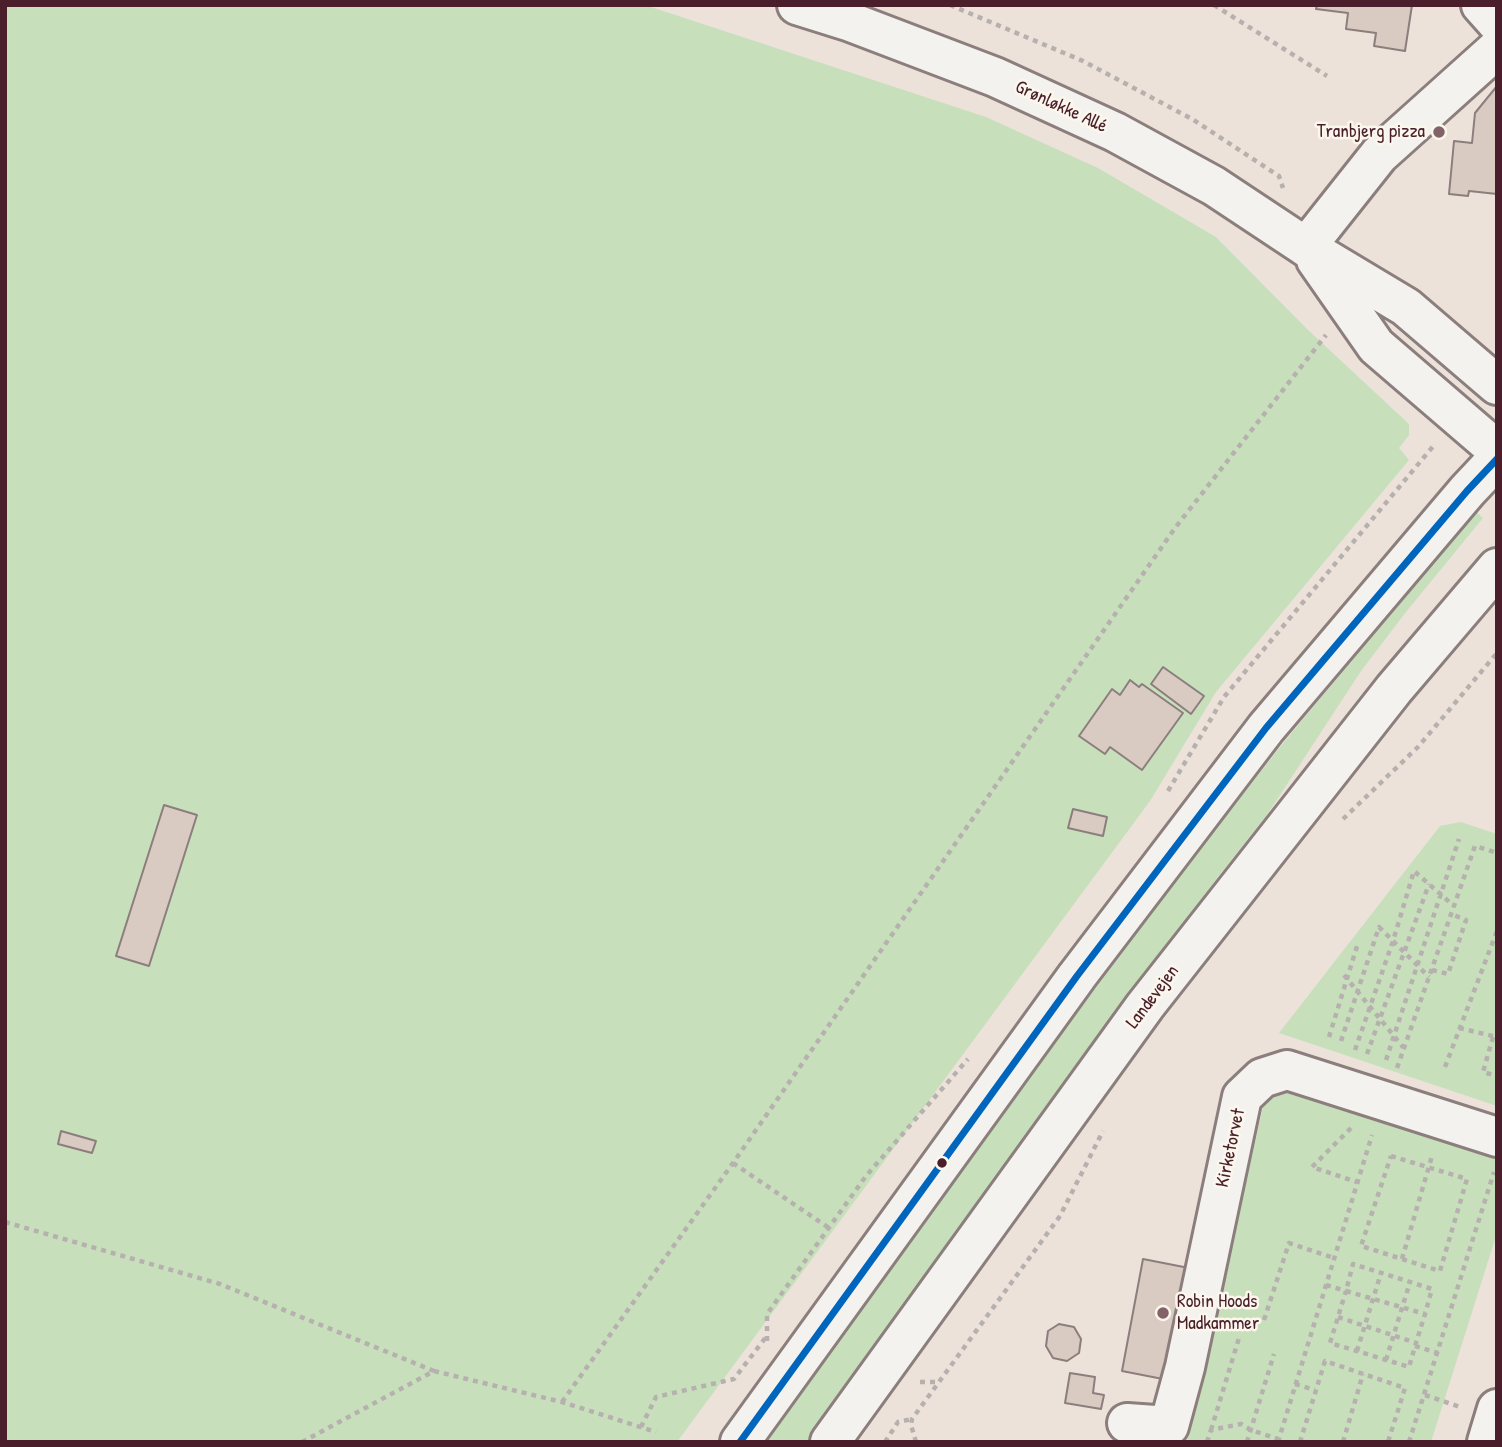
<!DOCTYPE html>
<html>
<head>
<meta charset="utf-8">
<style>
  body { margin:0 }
  #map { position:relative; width:1502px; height:1447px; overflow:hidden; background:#ece2da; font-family:"Patrick Hand",sans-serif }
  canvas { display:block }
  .frame { position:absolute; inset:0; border:7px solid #4a1f2b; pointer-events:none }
</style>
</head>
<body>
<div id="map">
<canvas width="1502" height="1447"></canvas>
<div class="frame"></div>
</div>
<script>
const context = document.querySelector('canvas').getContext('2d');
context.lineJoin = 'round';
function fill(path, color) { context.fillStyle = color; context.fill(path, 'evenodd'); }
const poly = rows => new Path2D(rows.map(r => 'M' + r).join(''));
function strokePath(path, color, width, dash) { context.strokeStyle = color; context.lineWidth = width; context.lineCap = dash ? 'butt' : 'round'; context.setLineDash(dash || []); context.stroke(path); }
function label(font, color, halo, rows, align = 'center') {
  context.font = font + ' "Patrick Hand",sans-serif'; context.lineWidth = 5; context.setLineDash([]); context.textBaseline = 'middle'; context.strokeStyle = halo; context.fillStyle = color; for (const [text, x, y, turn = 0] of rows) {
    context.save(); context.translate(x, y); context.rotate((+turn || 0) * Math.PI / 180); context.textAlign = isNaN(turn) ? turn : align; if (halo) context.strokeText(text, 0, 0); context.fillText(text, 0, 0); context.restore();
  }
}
fill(poly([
  [5,5,645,5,986,117,1098,168,1216,237,1307,329,1409,424,1409,435,1399,448,1409,460,1216,692,1150,801,677,1442,5,1442],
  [1476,512,1483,518,1406,612,1361,671,1267,815,1214,882,1027,1135,807,1442,767,1442,1000,1116,1187,866,1280,747],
  [1461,822,1497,834,1497,1106,1279,1033,1440,826],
  [1292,1088,1497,1155,1497,1233,1431,1442,1187,1442,1263,1107,1276,1094]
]), '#c7e0bb');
const building = poly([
  [1317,5,1412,5,1405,51,1374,46,1376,33,1346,29,1348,13,1316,9,1317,5],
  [1497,86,1497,194,1469,191,1468,196,1449,194,1454,141,1472,143,1475,113,1497,86],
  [1163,667,1204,696,1191,714,1151,684,1163,667],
  [1130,680,1139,687,1142,684,1183,713,1142,770,1110,747,1105,754,1079,736,1112,689,1120,695,1130,680],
  [164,805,197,815,149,966,116,956,164,805],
  [1073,809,1107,817,1103,836,1068,828,1073,809],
  [61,1131,96,1141,92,1153,58,1144,61,1131],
  [1143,1259,1194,1269,1173,1381,1122,1371,1143,1259],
  [1059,1324,1074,1327,1081,1339,1079,1353,1067,1361,1053,1358,1046,1346,1048,1331,1059,1324],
  [1070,1373,1095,1377,1093,1393,1104,1395,1101,1409,1065,1403,1070,1373]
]);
fill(building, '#d9cac2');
strokePath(building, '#8b7e7d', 2);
const minor = poly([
  [797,5,848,21,995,77,1115,132,1214,186,1306,247,1406,307,1497,385],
  [1481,5,1497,23],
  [1306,247,1379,155,1497,49],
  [1316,260,1376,346,1497,450],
  [1127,1423,1169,1426,1185,1367,1242,1097,1262,1078,1287,1070,1497,1137],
  [1487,1442,1497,1409]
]);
const major = poly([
  [740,1442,1077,976,1266,728,1467,491,1497,459],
  [830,1442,1145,1006,1394,689,1497,568]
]);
strokePath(minor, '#8b7e7d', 44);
strokePath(major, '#8b7e7d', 44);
strokePath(poly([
  [950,5,1083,61,1192,119,1279,176,1283,188],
  [1214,5,1327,76],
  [1168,791,1224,697,1435,444],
  [1343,819,1418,747,1497,653],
  [1432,970,1448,974,1466,920,1451,914],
  [1344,975,1403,1047],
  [1459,1028,1497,1037],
  [1329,1037,1358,943],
  [1493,1037,1483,1072,1497,1076],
  [1341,1041,1379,927,1429,977],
  [1355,1050,1393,941,1414,871,1454,906],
  [1367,1054,1429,884],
  [1386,1060,1459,839],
  [1445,1067,1497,931],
  [1397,1068,1475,846,1497,853],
  [1351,1128,1312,1167,1357,1182],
  [1391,1156,1467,1179,1440,1271,1361,1246,1391,1156],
  [733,1163,829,1228],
  [5,1222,220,1284,434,1371],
  [1402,1259,1432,1156],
  [1326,1285,1346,1291,1330,1343,1357,1351,1409,1367,1416,1343,1425,1314,1432,1289,1353,1264,1346,1291,1425,1314],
  [1338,1317,1416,1343],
  [1264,1320,1289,1243,1334,1258],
  [767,1341,767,1314,866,1176,968,1059],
  [1415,1346,1438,1353],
  [1357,1351,1381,1273],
  [1386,1360,1410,1282],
  [920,1382,939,1382],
  [1295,1384,1315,1390],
  [1425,1395,1460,1407],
  [562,1402,733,1163,1175,528,1326,335],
  [641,1427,656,1397,734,1379,766,1337],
  [1211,1430,1239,1338],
  [302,1442,434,1371,562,1402,656,1432],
  [885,1442,898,1422,912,1419],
  [916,1442,911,1425,912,1419,1060,1216,1103,1131],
  [1207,1442,1211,1430,1241,1424,1251,1430,1278,1439],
  [1247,1442,1274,1354],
  [1278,1442,1372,1135],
  [1300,1442,1325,1361,1405,1388,1388,1442],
  [1343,1442,1363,1374],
  [1409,1442,1494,1172]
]), '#b6b0ae', 4.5, [5, 5]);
strokePath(minor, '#f4f2ee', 38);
strokePath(major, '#f4f2ee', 38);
strokePath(poly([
  [740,1442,1077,976,1266,728,1467,491,1497,459]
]), '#0065bd', 7);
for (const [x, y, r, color] of [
  [1439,132,7,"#836368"],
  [942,1163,6,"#4a1f2b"],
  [1163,1313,7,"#836368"]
]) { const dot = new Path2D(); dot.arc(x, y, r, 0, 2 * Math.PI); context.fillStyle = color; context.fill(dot); strokePath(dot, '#fbf7ec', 2.5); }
label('19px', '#4a1f2b', '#fbf7ec', [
  ["Grønløkke Allé",1061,107,25],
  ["Landevejen",1153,997,-53],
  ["Kirketorvet",1231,1148,-78]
]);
label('19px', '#4a1f2b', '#fbf7ec', [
  ["Tranbjerg pizza",1425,132],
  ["Robin Hoods",1177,1302,"left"],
  ["Madkammer",1177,1324,"left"]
], 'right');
</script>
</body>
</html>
